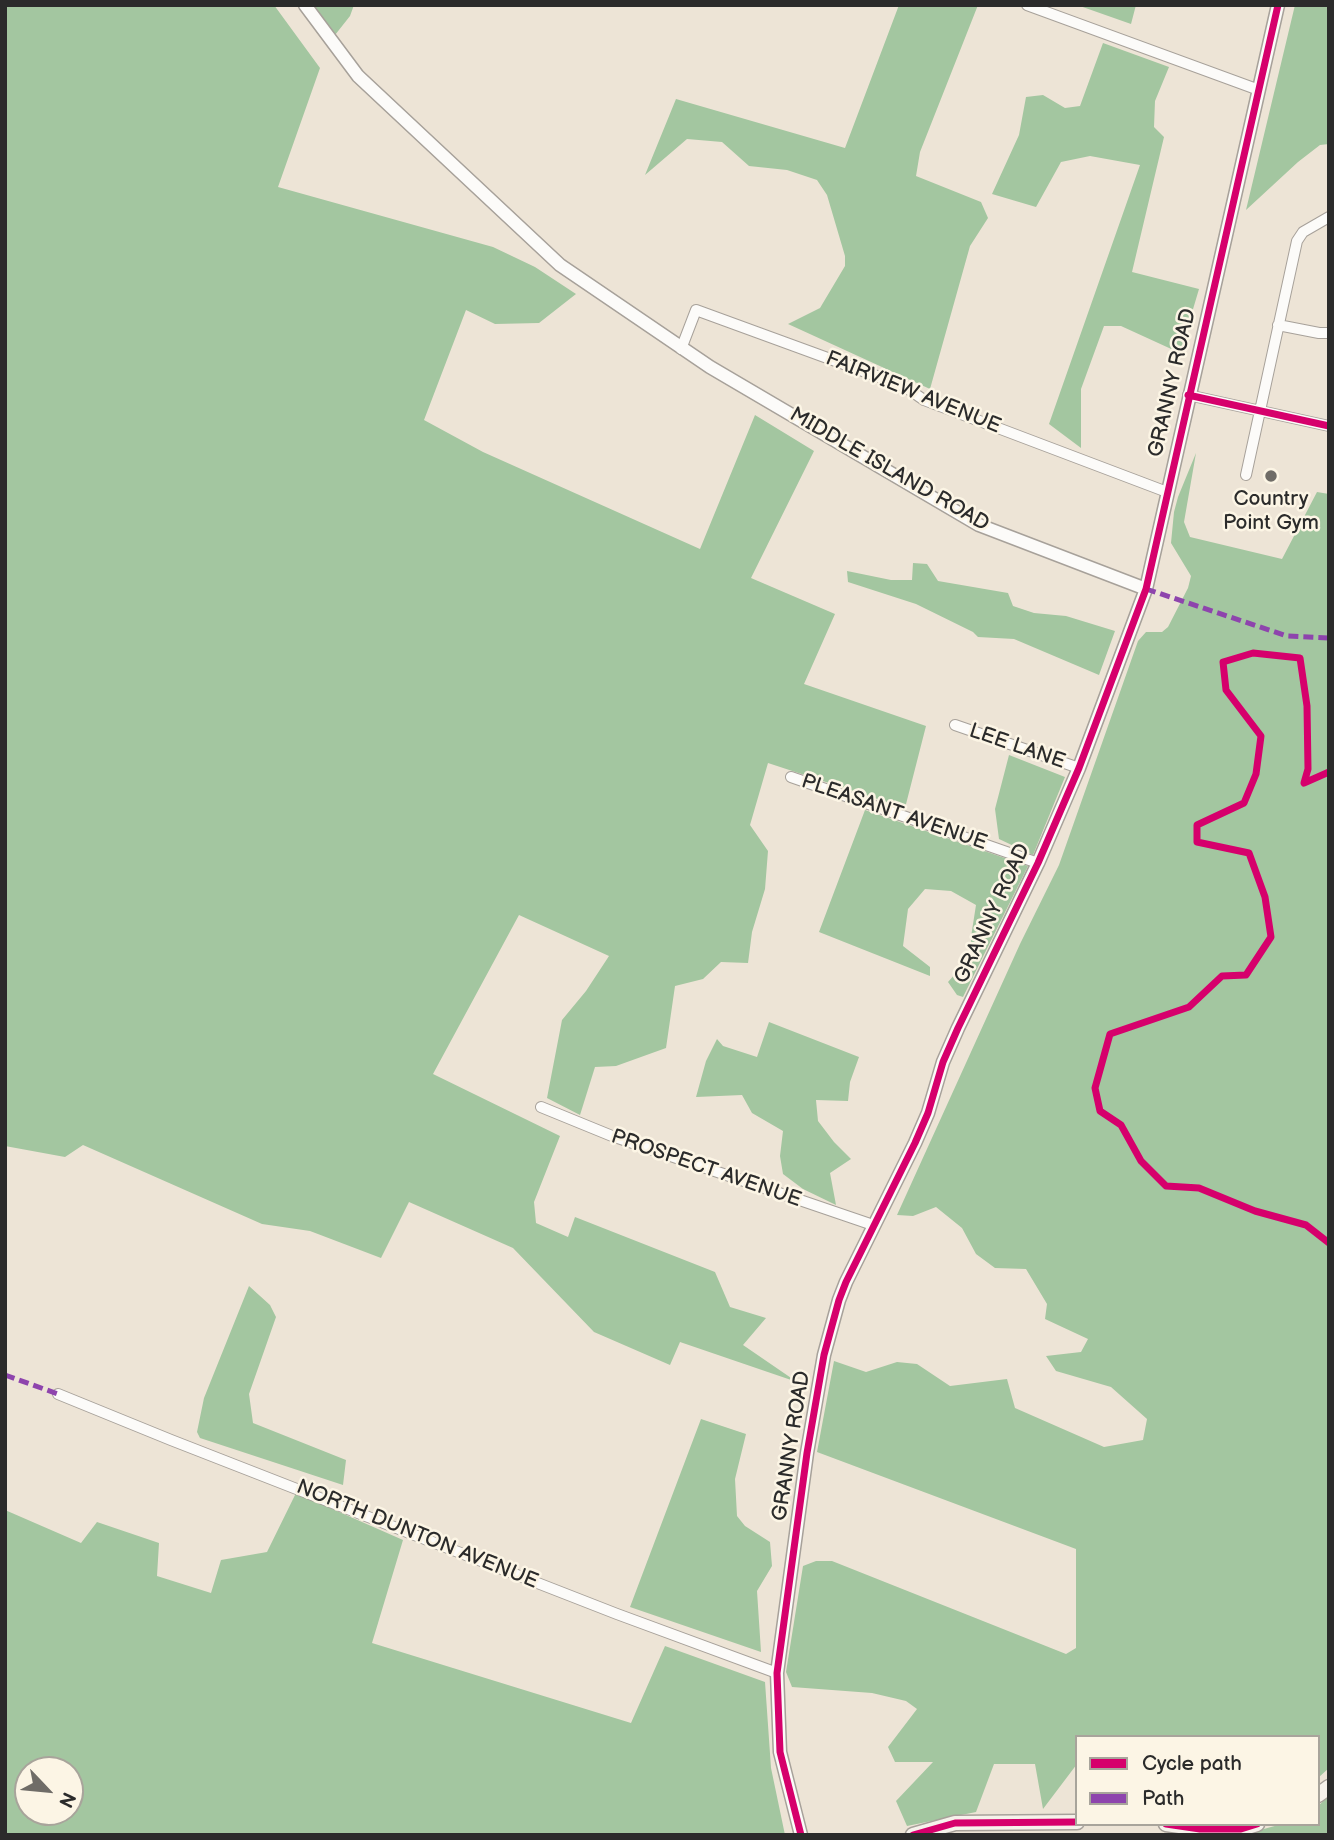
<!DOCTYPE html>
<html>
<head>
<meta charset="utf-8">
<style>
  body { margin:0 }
  #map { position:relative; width:1334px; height:1840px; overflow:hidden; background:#ede4d6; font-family:"Balsamiq Sans",sans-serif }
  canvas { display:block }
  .frame { position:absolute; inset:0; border:7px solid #2b2b2b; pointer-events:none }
  .legend { position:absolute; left:1075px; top:1735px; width:245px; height:91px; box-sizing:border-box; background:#fcf5e5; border:2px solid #a8a49b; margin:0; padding:9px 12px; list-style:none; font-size:21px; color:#2b2b2b }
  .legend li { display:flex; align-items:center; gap:14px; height:35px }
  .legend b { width:35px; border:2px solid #a8a49b }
  .north { position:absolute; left:14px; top:1756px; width:70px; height:70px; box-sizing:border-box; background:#fcf5e5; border:2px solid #a8a49b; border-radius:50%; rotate:116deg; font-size:19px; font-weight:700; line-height:28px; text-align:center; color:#2b2b2b }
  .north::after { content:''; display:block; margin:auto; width:24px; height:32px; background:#6f6c67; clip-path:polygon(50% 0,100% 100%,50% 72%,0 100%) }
</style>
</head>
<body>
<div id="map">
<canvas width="1334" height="1840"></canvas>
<div class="frame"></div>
<ul class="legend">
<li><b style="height:9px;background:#d6006c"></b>Cycle path</li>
<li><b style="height:9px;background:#8e44ad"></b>Path</li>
</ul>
<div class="north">N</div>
</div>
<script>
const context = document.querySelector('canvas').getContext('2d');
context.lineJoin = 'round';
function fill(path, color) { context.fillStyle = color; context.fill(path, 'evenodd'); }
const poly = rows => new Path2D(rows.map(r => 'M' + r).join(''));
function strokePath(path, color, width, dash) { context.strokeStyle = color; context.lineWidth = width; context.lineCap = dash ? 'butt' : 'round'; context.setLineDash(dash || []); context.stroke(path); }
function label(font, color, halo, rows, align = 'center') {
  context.font = font + ' "Balsamiq Sans",sans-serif'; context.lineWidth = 5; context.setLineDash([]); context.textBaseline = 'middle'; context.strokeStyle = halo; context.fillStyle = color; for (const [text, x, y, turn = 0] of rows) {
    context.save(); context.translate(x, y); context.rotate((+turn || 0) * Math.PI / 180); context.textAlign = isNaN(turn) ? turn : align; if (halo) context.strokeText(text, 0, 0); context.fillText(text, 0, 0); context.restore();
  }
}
fill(poly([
  [5,5,274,5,320,68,278,187,493,247,535,267,576,294,539,323,495,324,466,310,424,420,483,452,700,549,755,415,814,451,751,578,835,614,804,684,926,726,905,808,768,763,750,825,768,851,765,889,752,932,748,963,721,962,703,979,675,986,666,1048,616,1066,595,1067,580,1115,547,1098,562,1020,586,991,609,956,519,915,433,1074,560,1136,534,1202,536,1223,568,1237,575,1217,715,1272,730,1307,766,1318,743,1345,797,1382,680,1342,670,1365,594,1332,513,1248,409,1202,381,1258,310,1231,262,1224,83,1145,65,1157,5,1146],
  [311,5,354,5,350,16,335,35],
  [899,5,978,5,920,152,916,176,981,202,988,218,970,246,930,389,788,324,820,308,845,266,845,256,827,195,817,180,787,170,749,166,722,142,687,139,645,175,676,99,845,148],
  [1077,5,1136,5,1131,24],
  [1295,5,1329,5,1329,144,1320,145,1298,162,1246,210],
  [1103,43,1169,67,1155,101,1154,127,1164,137,1132,272,1199,289,1180,353,1121,326,1104,326,1081,389,1081,448,1049,424,1140,165,1090,156,1061,162,1036,207,992,194,1019,135,1026,97,1043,95,1065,108,1080,106],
  [1196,453,1184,522,1190,537,1282,559,1317,492,1329,494,1329,1768,1318,1778,1318,1737,1077,1737,1077,1764,1043,1809,1035,1764,994,1764,976,1812,907,1826,896,1801,933,1762,895,1762,888,1747,917,1709,906,1701,872,1693,792,1687,786,1672,803,1566,816,1561,832,1561,1066,1654,1076,1648,1076,1549,817,1452,834,1361,866,1372,897,1362,917,1364,950,1386,1007,1379,1015,1408,1104,1447,1143,1440,1147,1419,1111,1387,1056,1371,1046,1356,1081,1352,1088,1339,1045,1319,1047,1304,1026,1269,995,1268,976,1254,962,1228,936,1207,913,1216,897,1215,1020,944,1059,865,1138,641,1146,632,1162,632,1168,627,1188,588,1191,576,1171,543,1174,512,1178,497],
  [913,563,927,564,938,581,1008,593,1013,606,1034,613,1066,616,1115,631,1099,675,1014,639,978,637,973,632,916,604,848,582,847,571,891,580,912,580],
  [1009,755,1065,777,1033,855,999,839,995,809],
  [865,810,1028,866,963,997,957,995,948,982,971,956,971,937,976,905,951,891,925,889,908,909,903,946,930,967,930,976,819,932],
  [769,1022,859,1057,850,1082,848,1101,816,1100,818,1121,834,1142,851,1159,830,1173,836,1205,803,1189,783,1174,780,1156,783,1131,752,1113,742,1095,696,1097,706,1061,717,1039,723,1046,757,1057],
  [249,1286,270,1305,276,1317,249,1394,253,1423,346,1460,343,1485,200,1438,197,1432,204,1398],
  [701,1419,746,1434,735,1479,737,1516,745,1526,770,1542,772,1566,757,1591,761,1652,630,1607],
  [296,1493,403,1540,372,1643,631,1723,665,1646,765,1682,771,1768,785,1835,5,1835,5,1510,81,1543,97,1522,159,1543,157,1576,211,1593,221,1560,267,1552],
  [28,1770,70,1770,70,1812,28,1812],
  [1329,1796,1329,1835,1242,1835,1282,1824,1318,1824,1318,1806]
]), '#a3c6a0');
const minor = poly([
  [1027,5,1259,90],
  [1278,325,1319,333,1329,333],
  [681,349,696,310,904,386,924,400,1167,492],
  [1188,395,1329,426],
  [1246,475,1297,241,1303,232,1329,217],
  [955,725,1079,768],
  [791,777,1038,863],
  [541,1107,612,1136,873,1225],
  [58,1394,171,1440,617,1614,777,1673]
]);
const tertiary = poly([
  [305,5,358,76,560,265,710,367,979,525,1146,589],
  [801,1835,780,1752,777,1673,807,1453,824,1355,839,1300,846,1282,915,1143,928,1113,943,1062,958,1028,1038,863,1079,768,1146,589,1278,5]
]);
const secondary = poly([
  [1318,1795,1329,1787],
  [1166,1824,1200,1829,1241,1829,1257,1824],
  [913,1835,955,1823,1077,1822]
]);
strokePath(minor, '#a7a19a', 12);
strokePath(tertiary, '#a7a19a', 15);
strokePath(secondary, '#a7a19a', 17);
strokePath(minor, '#fcfbf9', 10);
strokePath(tertiary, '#fcfbf9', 12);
strokePath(secondary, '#f6f2eb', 14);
strokePath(poly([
  [1146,589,1287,636,1329,638],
  [5,1375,58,1394]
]), '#8e44ad', 5, [10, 5]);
strokePath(poly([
  [1188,395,1329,426],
  [1329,772,1304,783,1308,769,1307,706,1300,658,1253,653,1223,662,1226,690,1261,736,1256,774,1244,803,1197,825,1197,842,1249,853,1265,897,1271,937,1246,975,1222,976,1189,1007,1110,1034,1095,1088,1100,1111,1121,1125,1141,1161,1166,1186,1199,1188,1255,1211,1306,1225,1329,1243],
  [1166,1824,1200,1829,1241,1829,1257,1824],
  [801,1835,780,1752,777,1673,807,1453,824,1355,839,1300,846,1282,915,1143,928,1113,943,1062,958,1028,1038,863,1079,768,1146,589,1278,5],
  [913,1835,955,1823,1077,1822]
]), '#d6006c', 7);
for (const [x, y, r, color] of [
  [1271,476,7,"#6f6c67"]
]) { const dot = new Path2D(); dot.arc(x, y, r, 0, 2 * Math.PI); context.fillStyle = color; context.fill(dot); strokePath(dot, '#fcf5e5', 2.5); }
label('21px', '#2b2b2b', '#fcf5e5', [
  ["GRANNY ROAD",1173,383,-77],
  ["FAIRVIEW AVENUE",913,393,22],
  ["MIDDLE ISLAND ROAD",889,470,30],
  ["LEE LANE",1017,747,19],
  ["PLEASANT AVENUE",894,813,19],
  ["GRANNY ROAD",993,914,-65],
  ["PROSPECT AVENUE",706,1169,19],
  ["GRANNY ROAD",792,1446,-81],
  ["NORTH DUNTON AVENUE",417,1535,22]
]);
label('21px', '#2b2b2b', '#fcf5e5', [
  ["Country",1271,500],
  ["Point Gym",1271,524]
]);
</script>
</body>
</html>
